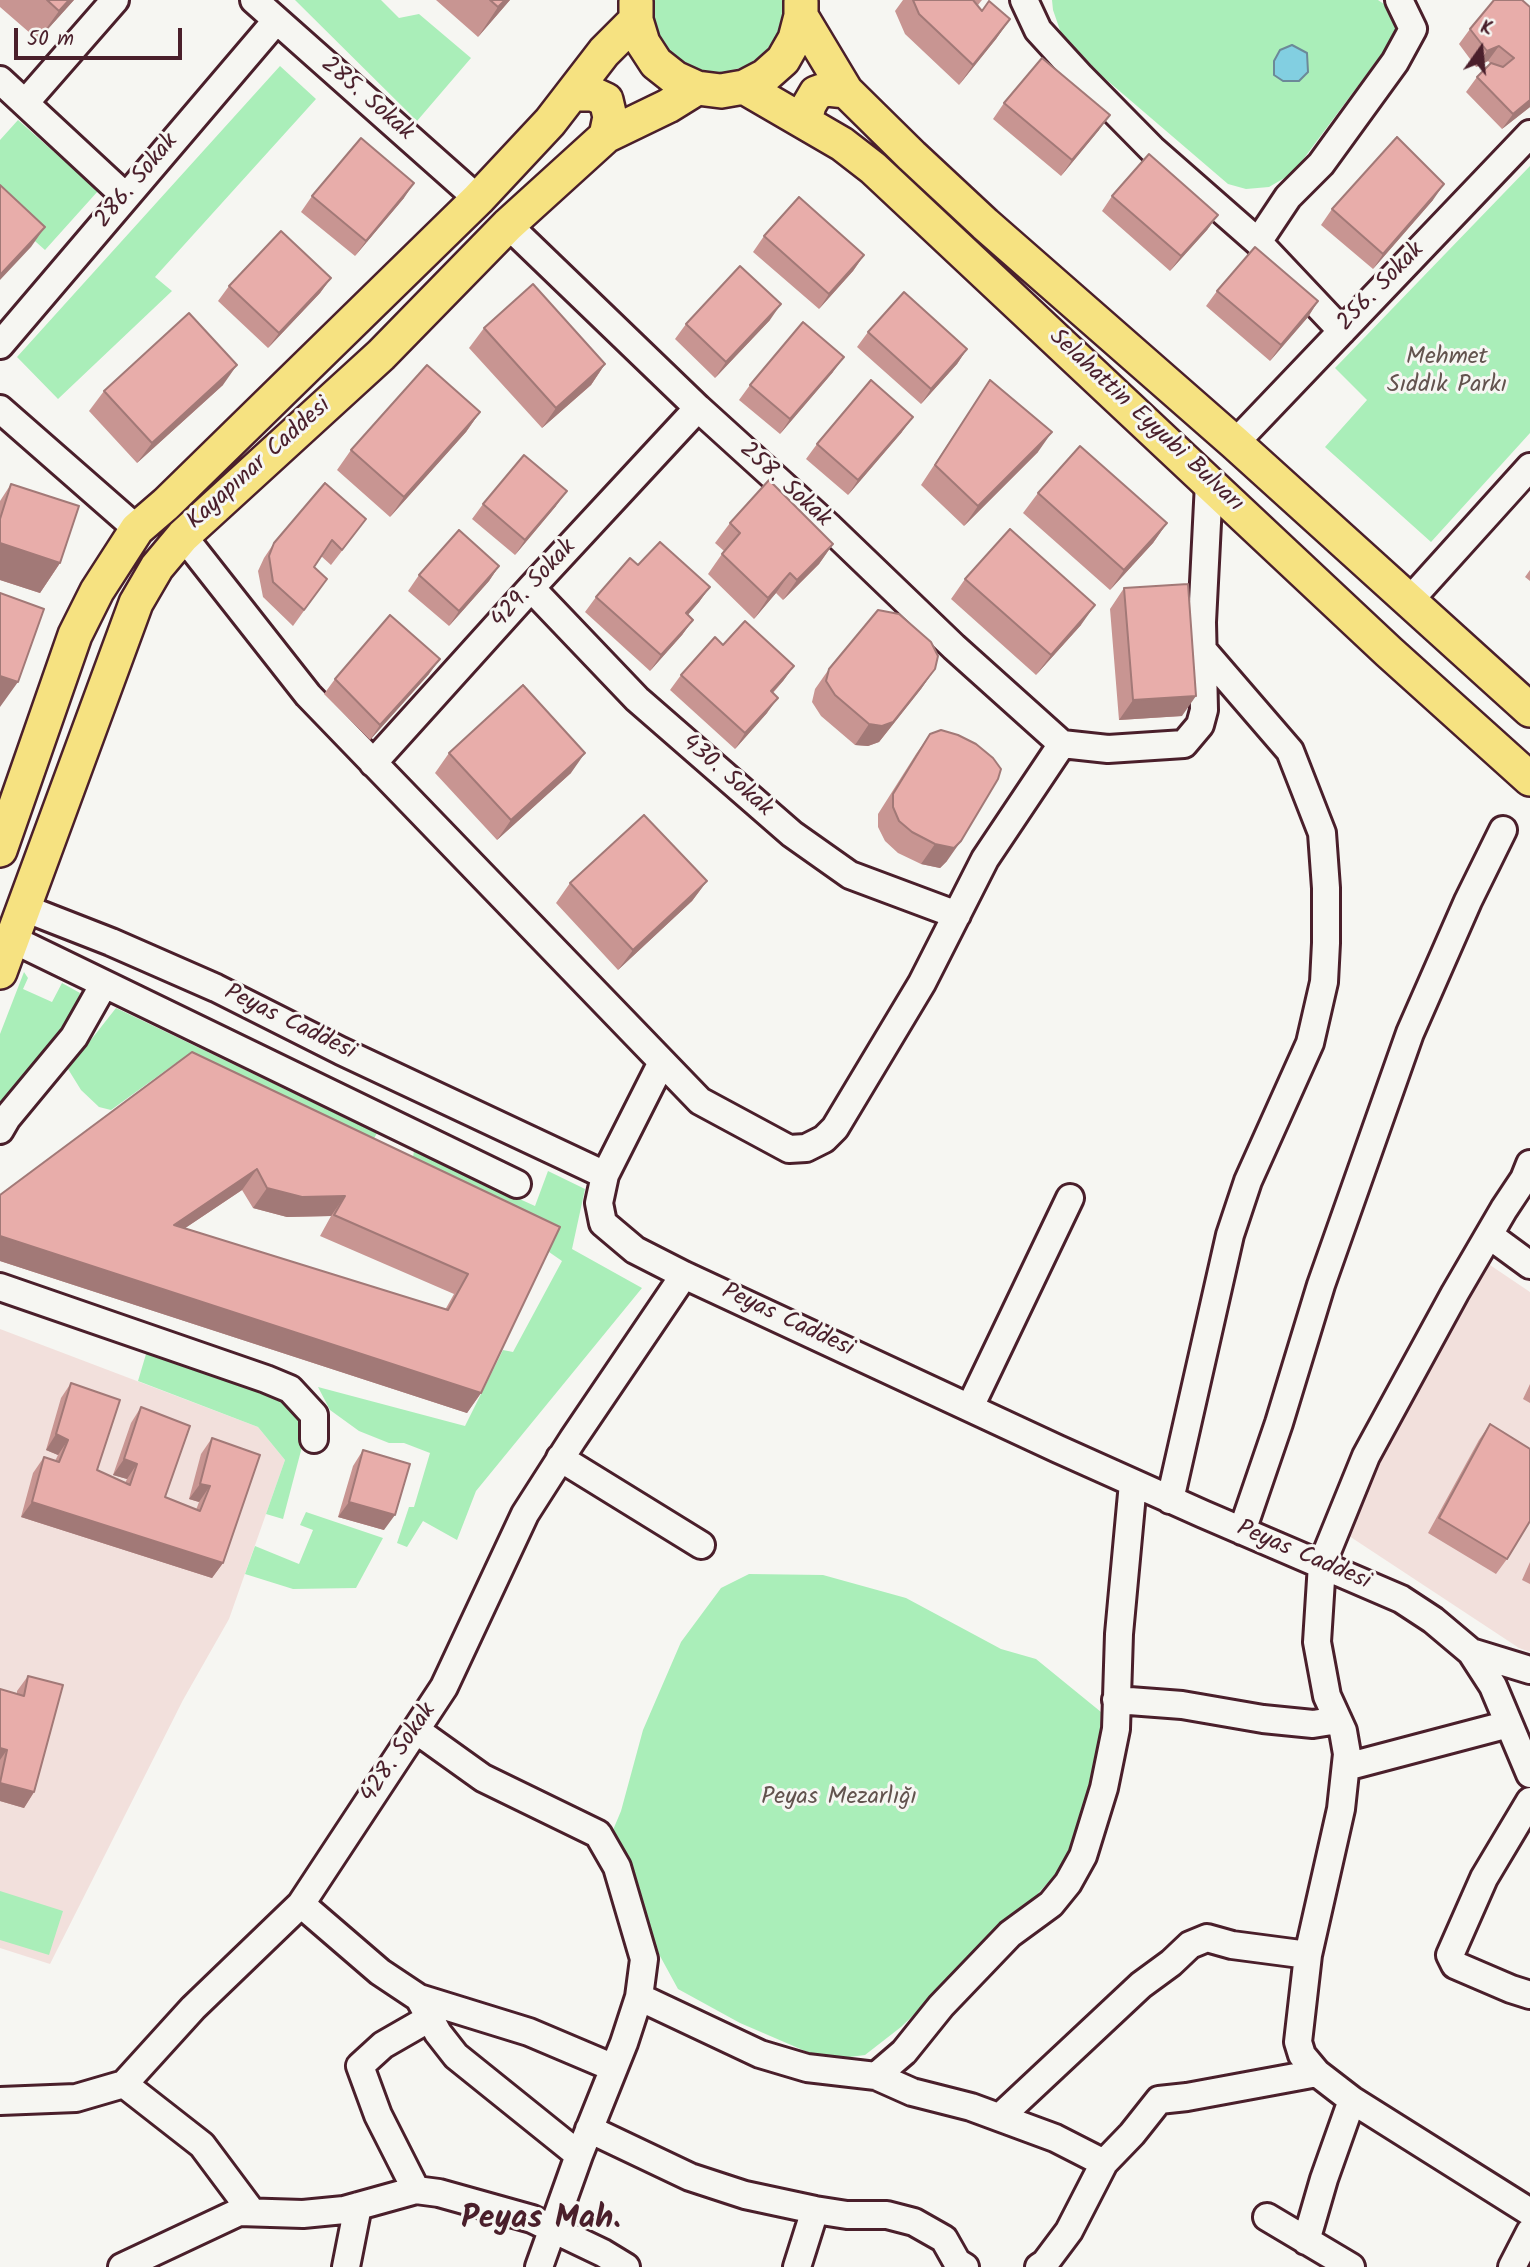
<!DOCTYPE html>
<html>
<head>
<meta charset="utf-8">
<style>
  body { margin:0 }
  #map { position:relative; width:1530px; height:2267px; overflow:hidden; background:#f6f6f2; font-family:Kalam,sans-serif }
  canvas { display:block }
  .north { position:absolute; left:1446px; top:14px; width:70px; height:70px; -webkit-text-stroke:5px #f6f6f2; paint-order:stroke; rotate:15deg; font-size:19px; font-weight:700; line-height:28px; text-align:center; color:#4a1f2b }
  .north::after { content:''; display:block; margin:auto; width:24px; height:32px; background:#4a1f2b; clip-path:polygon(50% 0,100% 100%,50% 72%,0 100%) }
  .scale { position:absolute; left:14px; top:28px; width:168px; height:32px; box-sizing:border-box; border:4px solid #4a1f2b; border-top:0; padding-left:9px; font-size:21px; line-height:24px; white-space:nowrap; color:#4a1f2b; -webkit-text-stroke:5px #f6f6f2; paint-order:stroke }
</style>
</head>
<body>
<div id="map">
<canvas width="1530" height="2267"></canvas>
<div class="north">K</div>
<div class="scale">50 m</div>
</div>
<script>
const context = document.querySelector('canvas').getContext('2d');
context.lineJoin = 'round';
function fill(path, color) { context.fillStyle = color; context.fill(path, 'evenodd'); }
const poly = rows => new Path2D(rows.map(r => 'M' + r).join(''));
function strokePath(path, color, width, dash) { context.strokeStyle = color; context.lineWidth = width; context.lineCap = dash ? 'butt' : 'round'; context.setLineDash(dash || []); context.stroke(path); }
function label(font, color, halo, rows, align = 'center') {
  context.font = font + ' Kalam,sans-serif'; context.lineWidth = 6; context.setLineDash([]); context.textBaseline = 'middle'; context.strokeStyle = halo; context.fillStyle = color; for (const [text, x, y, turn = 0] of rows) {
    context.save(); context.translate(x, y); context.rotate((+turn || 0) * Math.PI / 180); context.textAlign = isNaN(turn) ? turn : align; if (halo) context.strokeText(text, 0, 0); context.fillText(text, 0, 0); context.restore();
  }
}
fill(poly([
  [1484,1261,1530,1292,1530,1652,1519,1648,1343,1532],
  [0,1329,258,1427,285,1460,229,1619,183,1700,50,1964,0,1948]
]), '#f2e0dc');
fill(poly([
  [295,0,381,0,399,18,419,14,471,58,417,121],
  [649,0,783,0,784,11,778,34,764,53,746,66,723,73,702,71,681,64,665,50,653,32],
  [1052,0,1378,0,1394,11,1397,20,1395,36,1293,173,1269,187,1246,189,1228,184,1102,76,1061,33,1053,10],
  [280,66,316,99,155,277,172,291,58,399,17,357],
  [18,120,98,191,45,250,0,210,0,140],
  [1530,166,1530,433,1431,542,1325,447,1367,400,1335,368],
  [24,972,28,978,23,989,52,1002,62,983,80,993,76,1007,65,1024,0,1108,0,1034],
  [116,1008,377,1133,366,1153,359,1139,176,1063,111,1110,99,1107,81,1090,68,1069],
  [414,1151,535,1206,548,1171,585,1189,572,1249,642,1288,476,1491,457,1540,423,1521,407,1547,397,1543,409,1507,414,1507,430,1453,404,1443,389,1443,359,1431,330,1410,318,1387,465,1426,503,1350,513,1352,562,1261,549,1252,553,1236,419,1164,413,1157],
  [149,1344,292,1400,303,1424,303,1443,283,1519,266,1514,285,1460,258,1427,138,1381],
  [306,1512,383,1538,356,1588,293,1589,245,1574,255,1546,299,1564,313,1530,300,1525],
  [749,1574,823,1575,906,1598,1001,1649,1036,1659,1101,1712,1099,1747,1087,1802,1066,1863,1032,1900,946,1984,901,2027,865,2055,826,2060,740,2023,678,1989,654,1945,613,1830,621,1811,643,1730,681,1642,721,1588],
  [0,1891,63,1911,49,1955,0,1940]
]), '#aaeeb9');
const water = poly([
  [1292,45,1307,53,1308,72,1299,81,1283,81,1274,75,1274,61,1280,50,1292,45]
]);
fill(water, '#82cfe1');
strokePath(water, '#6c8998', 2);
const minor = poly([
  [254,0,478,199],
  [1024,0,1038,30,1081,77,1152,149,1258,242,1342,331],
  [0,80,125,196],
  [25,103,115,0],
  [508,225,698,408,828,526,954,647,1062,744],
  [1258,242,1288,197,1321,164,1395,62,1413,29,1399,0],
  [0,345,276,21],
  [0,409,137,529],
  [1235,443,1530,134],
  [183,536,308,695,700,1101,789,1149,806,1148,824,1139,835,1128,922,983,985,859,1062,744,1108,749,1184,744,1200,725,1204,710,1202,622,1209,483],
  [531,588,637,699,792,834,850,875,957,915],
  [1409,601,1530,467],
  [373,763,531,588,698,408],
  [24,908,111,942,216,988,341,1051,605,1175,599,1203,603,1223,635,1250,684,1275,1058,1449,1203,1514,1401,1599,1433,1620,1471,1652,1493,1686,1530,1774],
  [12,939,517,1184],
  [0,1130,7,1118,74,1037,104,984],
  [1530,1164,1524,1179,1504,1209,1455,1293,1366,1456,1322,1564,1317,1642,1327,1696,1343,1731,1347,1754,1341,1809,1308,1955,1298,2042,1302,2055,1317,2073,1352,2100,1530,2212],
  [605,1175,662,1062],
  [1489,1235,1530,1265],
  [0,1287,266,1379,290,1389,314,1415,314,1439],
  [970,1407,1070,1198],
  [560,1458,701,1545],
  [1170,1500,1230,1235,1248,1181,1310,1043,1324,982,1326,943,1326,888,1322,833,1290,751,1202,649],
  [1242,1531,1279,1423,1321,1285,1410,1033,1468,901,1503,830],
  [1471,1652,1530,1670],
  [1116,1700,1182,1705,1263,1719,1313,1724,1338,1720],
  [416,1730,483,1778,598,1834,617,1867,644,1959,639,1997,624,2043,579,2155,539,2267],
  [1346,1767,1509,1724],
  [1530,1801,1484,1878,1450,1955,1455,1965,1511,1989,1530,1995],
  [301,1904,380,1972,419,1998,529,2032,614,2068],
  [639,1997,760,2054,807,2068,876,2076,904,2052,941,2006,1010,1934,1051,1904,1068,1883,1083,1856,1104,1788,1116,1729,1119,1634,1133,1483],
  [419,1998,438,2033,456,2056,579,2155],
  [876,2076,912,2092,971,2107,1055,2138,1104,2163,1132,2134,1159,2100,1187,2097,1317,2073],
  [124,2084,202,2145,252,2212],
  [0,2101,76,2098,124,2084,193,2008,301,1904,444,1687,525,1514,573,1439,684,1275],
  [1000,2117,1141,1985,1171,1963,1190,1945,1207,1938,1232,1945,1308,1955],
  [589,2129,690,2177,745,2195,815,2210,847,2215,887,2215,914,2222,944,2239,957,2262,965,2267],
  [416,2190,378,2115,360,2066,383,2045,430,2018],
  [1267,2217,1351,2267],
  [1306,2241,1324,2179,1352,2100],
  [122,2267,239,2212,303,2214,344,2210,416,2190,439,2193,532,2219,603,2253,626,2267],
  [346,2267,358,2206],
  [797,2267,815,2210],
  [1039,2267,1045,2263,1069,2231,1104,2163],
  [1512,2267,1530,2232]
]);
const major = poly([
  [636,2,636,20,643,43,656,63,675,78,697,88,721,91,744,87,765,76,783,60,795,39,801,16,801,2],
  [801,16,846,91,912,156,985,224,1235,443,1530,710],
  [744,87,842,144,873,168,1389,652,1530,779],
  [572,94,593,94,606,100,610,117,606,136],
  [805,121,809,105,816,93,827,89,846,91],
  [0,850,75,635,97,591,137,529,166,504,478,199,550,122,604,52,636,20],
  [0,972,136,603,157,567,183,536,381,355,508,225,606,136,668,106,697,88]
]);
strokePath(minor, '#4a1f2b', 32);
strokePath(major, '#4a1f2b', 38);
strokePath(minor, '#f6f6f2', 26);
strokePath(major, '#f6e281', 33);
fill(poly([
  [0,0,74,0,38,40,0,7],
  [436,0,510,0,478,37],
  [903,0,982,0,978,5,975,3,982,11,1010,19,996,39,959,85,905,34,895,11],
  [1530,7,1530,107,1502,129,1466,92,1477,77,1491,64,1488,61,1476,67,1459,44,1470,29],
  [1004,103,1099,130,1061,176,993,119],
  [312,196,404,198,355,256,301,212],
  [1112,196,1218,215,1207,230,1170,271,1102,211],
  [1433,200,1373,269,1321,225,1332,209],
  [764,236,864,255,853,271,819,309,753,252],
  [331,278,320,293,268,348,218,301,229,286],
  [1217,291,1318,301,1308,317,1270,361,1206,306],
  [770,320,715,378,675,339,686,324],
  [484,328,605,364,591,385,542,428,469,348],
  [868,332,967,349,957,364,921,404,857,347],
  [833,372,780,434,739,400,750,385],
  [990,380,1038,452,964,526,921,485],
  [223,385,137,463,89,411,104,391],
  [480,412,466,432,390,517,337,470,351,450],
  [902,432,848,495,806,459,817,444],
  [11,484,60,563,40,593,0,580,0,501],
  [1038,493,1167,523,1153,543,1110,590,1023,513],
  [483,504,556,506,515,555,472,519],
  [730,523,833,544,819,564,783,600,776,593,754,619,708,574,724,551,715,543],
  [355,534,331,565,321,556,314,567,327,579,293,626,263,597,258,571,264,558,274,543],
  [638,565,710,587,699,602,688,615,693,620,682,635,650,671,585,612,596,597],
  [499,566,489,581,449,626,408,591,419,575],
  [1530,570,1530,581,1525,577],
  [965,579,1081,625,1036,675,951,599],
  [1124,588,1182,716,1119,720,1110,609],
  [723,645,794,666,783,681,773,693,767,713,735,749,670,690,681,675],
  [829,669,935,669,921,689,879,742,868,746,855,745,821,716,812,702,815,689],
  [429,674,370,740,324,694,335,679],
  [930,734,947,861,940,868,921,864,898,853,885,841,878,827,878,814,916,754],
  [449,753,571,773,497,840,435,773],
  [707,881,692,901,618,970,556,903,570,883],
  [192,1052,560,1227,481,1393,467,1413,0,1261,0,1195],
  [242,1190,253,1208,287,1217,331,1216,320,1236,454,1294,445,1310,185,1228],
  [71,1383,97,1470,125,1483,127,1479,113,1475,131,1423,141,1407,165,1497,196,1510,199,1502,189,1499,201,1454,212,1438,223,1563,212,1578,21,1517,33,1473,44,1457,55,1461,58,1455,46,1450,61,1398],
  [1530,1384,1530,1403,1523,1399],
  [1490,1424,1507,1559,1496,1574,1428,1533,1479,1440],
  [363,1450,384,1530,338,1517,353,1466],
  [1530,1562,1530,1584,1522,1580],
  [28,1676,34,1792,24,1808,0,1801,0,1689,17,1694,17,1691]
]), '#c89592');
fill(poly([
  [69,0,74,0,38,40,59,11],
  [505,0,510,0,478,37,498,7],
  [1010,19,996,39,959,85,973,65],
  [1499,46,1488,61,1476,67,1487,51],
  [1530,100,1530,107,1502,129,1513,114],
  [1110,115,1099,130,1061,176,1072,160],
  [414,183,404,198,355,256,366,241],
  [1444,184,1433,200,1373,269,1383,254],
  [1218,215,1207,230,1170,271,1181,256],
  [45,227,31,247,0,280,0,275],
  [864,255,853,271,819,309,829,294],
  [331,278,320,293,268,348,279,333],
  [1318,301,1308,317,1270,361,1281,345],
  [781,304,770,320,715,378,726,362],
  [967,349,957,364,921,404,931,389],
  [844,357,833,372,780,434,790,419],
  [605,364,591,385,542,428,556,408],
  [237,365,223,385,137,463,152,443],
  [480,412,466,432,390,517,404,497],
  [913,417,902,432,848,495,858,480],
  [1052,432,1038,452,964,526,978,506],
  [567,491,556,506,515,555,525,540],
  [1167,523,1153,543,1110,590,1124,570],
  [0,543,60,563,40,593,0,580],
  [833,544,819,564,783,600,797,580],
  [499,566,489,581,449,626,459,611],
  [790,573,776,593,754,619,768,598],
  [710,587,699,602,675,629,686,613],
  [1095,605,1081,625,1036,675,1051,655],
  [693,620,682,635,650,671,661,655],
  [440,659,429,674,370,740,380,725],
  [794,666,783,681,760,706,771,691],
  [935,669,921,689,879,742,868,746,855,745,869,724],
  [0,676,18,682,0,707],
  [1196,696,1182,716,1119,720,1133,700],
  [778,698,767,713,735,749,745,733],
  [585,753,571,773,497,840,511,820],
  [961,841,947,861,940,868,921,864,935,844],
  [707,881,692,901,618,970,633,950],
  [257,1169,242,1190,160,1245,174,1225],
  [267,1188,345,1196,331,1216,287,1217,253,1208],
  [0,1236,481,1393,467,1413,0,1261],
  [56,1434,68,1440,58,1455,46,1450],
  [124,1459,137,1464,127,1479,113,1475],
  [200,1484,210,1486,199,1502,189,1499],
  [32,1502,223,1563,212,1578,21,1517],
  [349,1502,395,1515,384,1530,338,1517],
  [0,1748,7,1750,0,1760],
  [0,1783,34,1792,24,1808,0,1801]
]), '#a27977');
const building = poly([
  [47,0,69,0,59,11,47,0],
  [490,0,505,0,498,7,490,0],
  [913,0,973,0,982,11,989,1,1010,19,973,65,919,14,913,0],
  [1494,0,1522,0,1530,7,1530,100,1513,114,1477,77,1491,63,1503,67,1514,58,1499,46,1487,51,1470,29,1494,0],
  [1042,58,1110,115,1072,160,1004,103,1042,58],
  [1397,137,1444,184,1383,254,1332,209,1397,137],
  [361,138,414,183,366,241,312,196,361,138],
  [1149,154,1218,215,1181,256,1112,196,1149,154],
  [0,185,45,227,0,275,0,185],
  [799,197,864,255,829,294,764,236,799,197],
  [281,231,331,278,279,333,229,286,281,231],
  [1255,247,1318,301,1281,345,1217,291,1255,247],
  [740,266,781,304,726,362,686,324,740,266],
  [533,284,605,364,556,408,484,328,533,284],
  [904,292,967,349,931,389,868,332,904,292],
  [189,313,237,365,152,443,104,391,189,313],
  [803,322,844,357,790,419,750,385,803,322],
  [427,365,480,412,404,497,351,450,427,365],
  [871,380,913,417,858,480,817,444,871,380],
  [990,380,1052,432,978,506,935,465,990,380],
  [1080,446,1167,523,1124,570,1038,493,1080,446],
  [524,455,567,491,525,540,483,504,524,455],
  [769,480,833,544,797,580,790,573,768,598,722,554,740,533,730,523,769,480],
  [325,483,366,519,342,550,332,540,314,567,327,579,304,610,273,582,269,556,274,543,325,483],
  [11,484,79,506,60,563,0,543,0,519,11,484],
  [1010,529,1095,605,1051,655,965,579,1010,529],
  [459,530,499,566,459,611,419,575,459,530],
  [660,542,710,587,686,613,693,620,661,655,596,597,630,558,638,565,660,542],
  [1188,584,1196,696,1133,700,1124,588,1188,584],
  [0,593,44,609,18,682,0,676,0,593],
  [878,610,899,614,931,642,938,656,935,669,893,722,882,726,869,724,835,695,826,681,829,669,878,610],
  [390,615,440,659,380,725,335,679,390,615],
  [745,621,794,666,771,691,778,698,745,733,681,675,715,637,723,645,745,621],
  [523,685,585,753,511,820,449,753,523,685],
  [941,730,958,735,976,744,993,758,1001,769,998,779,961,841,954,848,935,844,912,832,899,821,893,807,893,794,930,734,941,730],
  [644,815,707,881,633,950,570,883,644,815],
  [192,1052,560,1227,481,1393,0,1236,0,1195,192,1052],
  [257,1169,267,1188,302,1197,345,1196,334,1215,468,1274,448,1310,174,1225,257,1169],
  [71,1383,120,1400,97,1470,130,1485,137,1464,124,1459,141,1407,190,1426,165,1497,200,1511,210,1486,200,1484,212,1438,260,1455,223,1563,32,1502,44,1457,59,1462,68,1440,56,1434,71,1383],
  [1490,1424,1530,1449,1530,1521,1507,1559,1439,1518,1490,1424],
  [363,1450,410,1464,395,1515,349,1502,363,1450],
  [28,1676,63,1685,34,1792,0,1783,7,1750,0,1748,0,1689,24,1696,28,1676]
]);
fill(building, '#e8adaa');
strokePath(building, '#a27977', 2);
label('24px', '#4a1f2b', '#f6f6f2', [
  ["285. Sokak",366,100,41],
  ["286. Sokak",138,182,-50],
  ["256. Sokak",1382,288,-46],
  ["Selahattin Eyyubi Bulvarı",1145,422,43],
  ["Kayapınar Caddesi",260,465,-42],
  ["258. Sokak",784,486,42],
  ["429. Sokak",535,585,-47],
  ["430. Sokak",726,777,41],
  ["Peyas Caddesi",289,1024,26],
  ["Peyas Caddesi",787,1322,25],
  ["Peyas Caddesi",1303,1557,23],
  ["428. Sokak",400,1754,-56]
]);
label('24px', '#62534e', '#f6f6f2', [
  ["Mehmet",1447,359],
  ["Sıddık Parkı",1447,387],
  ["Peyas Mezarlığı",839,1799]
]);
label('bold 32px', '#4a1f2b', '#f6f6f2', [
  ["Peyas Mah.",541,2222]
]);
</script>
</body>
</html>
